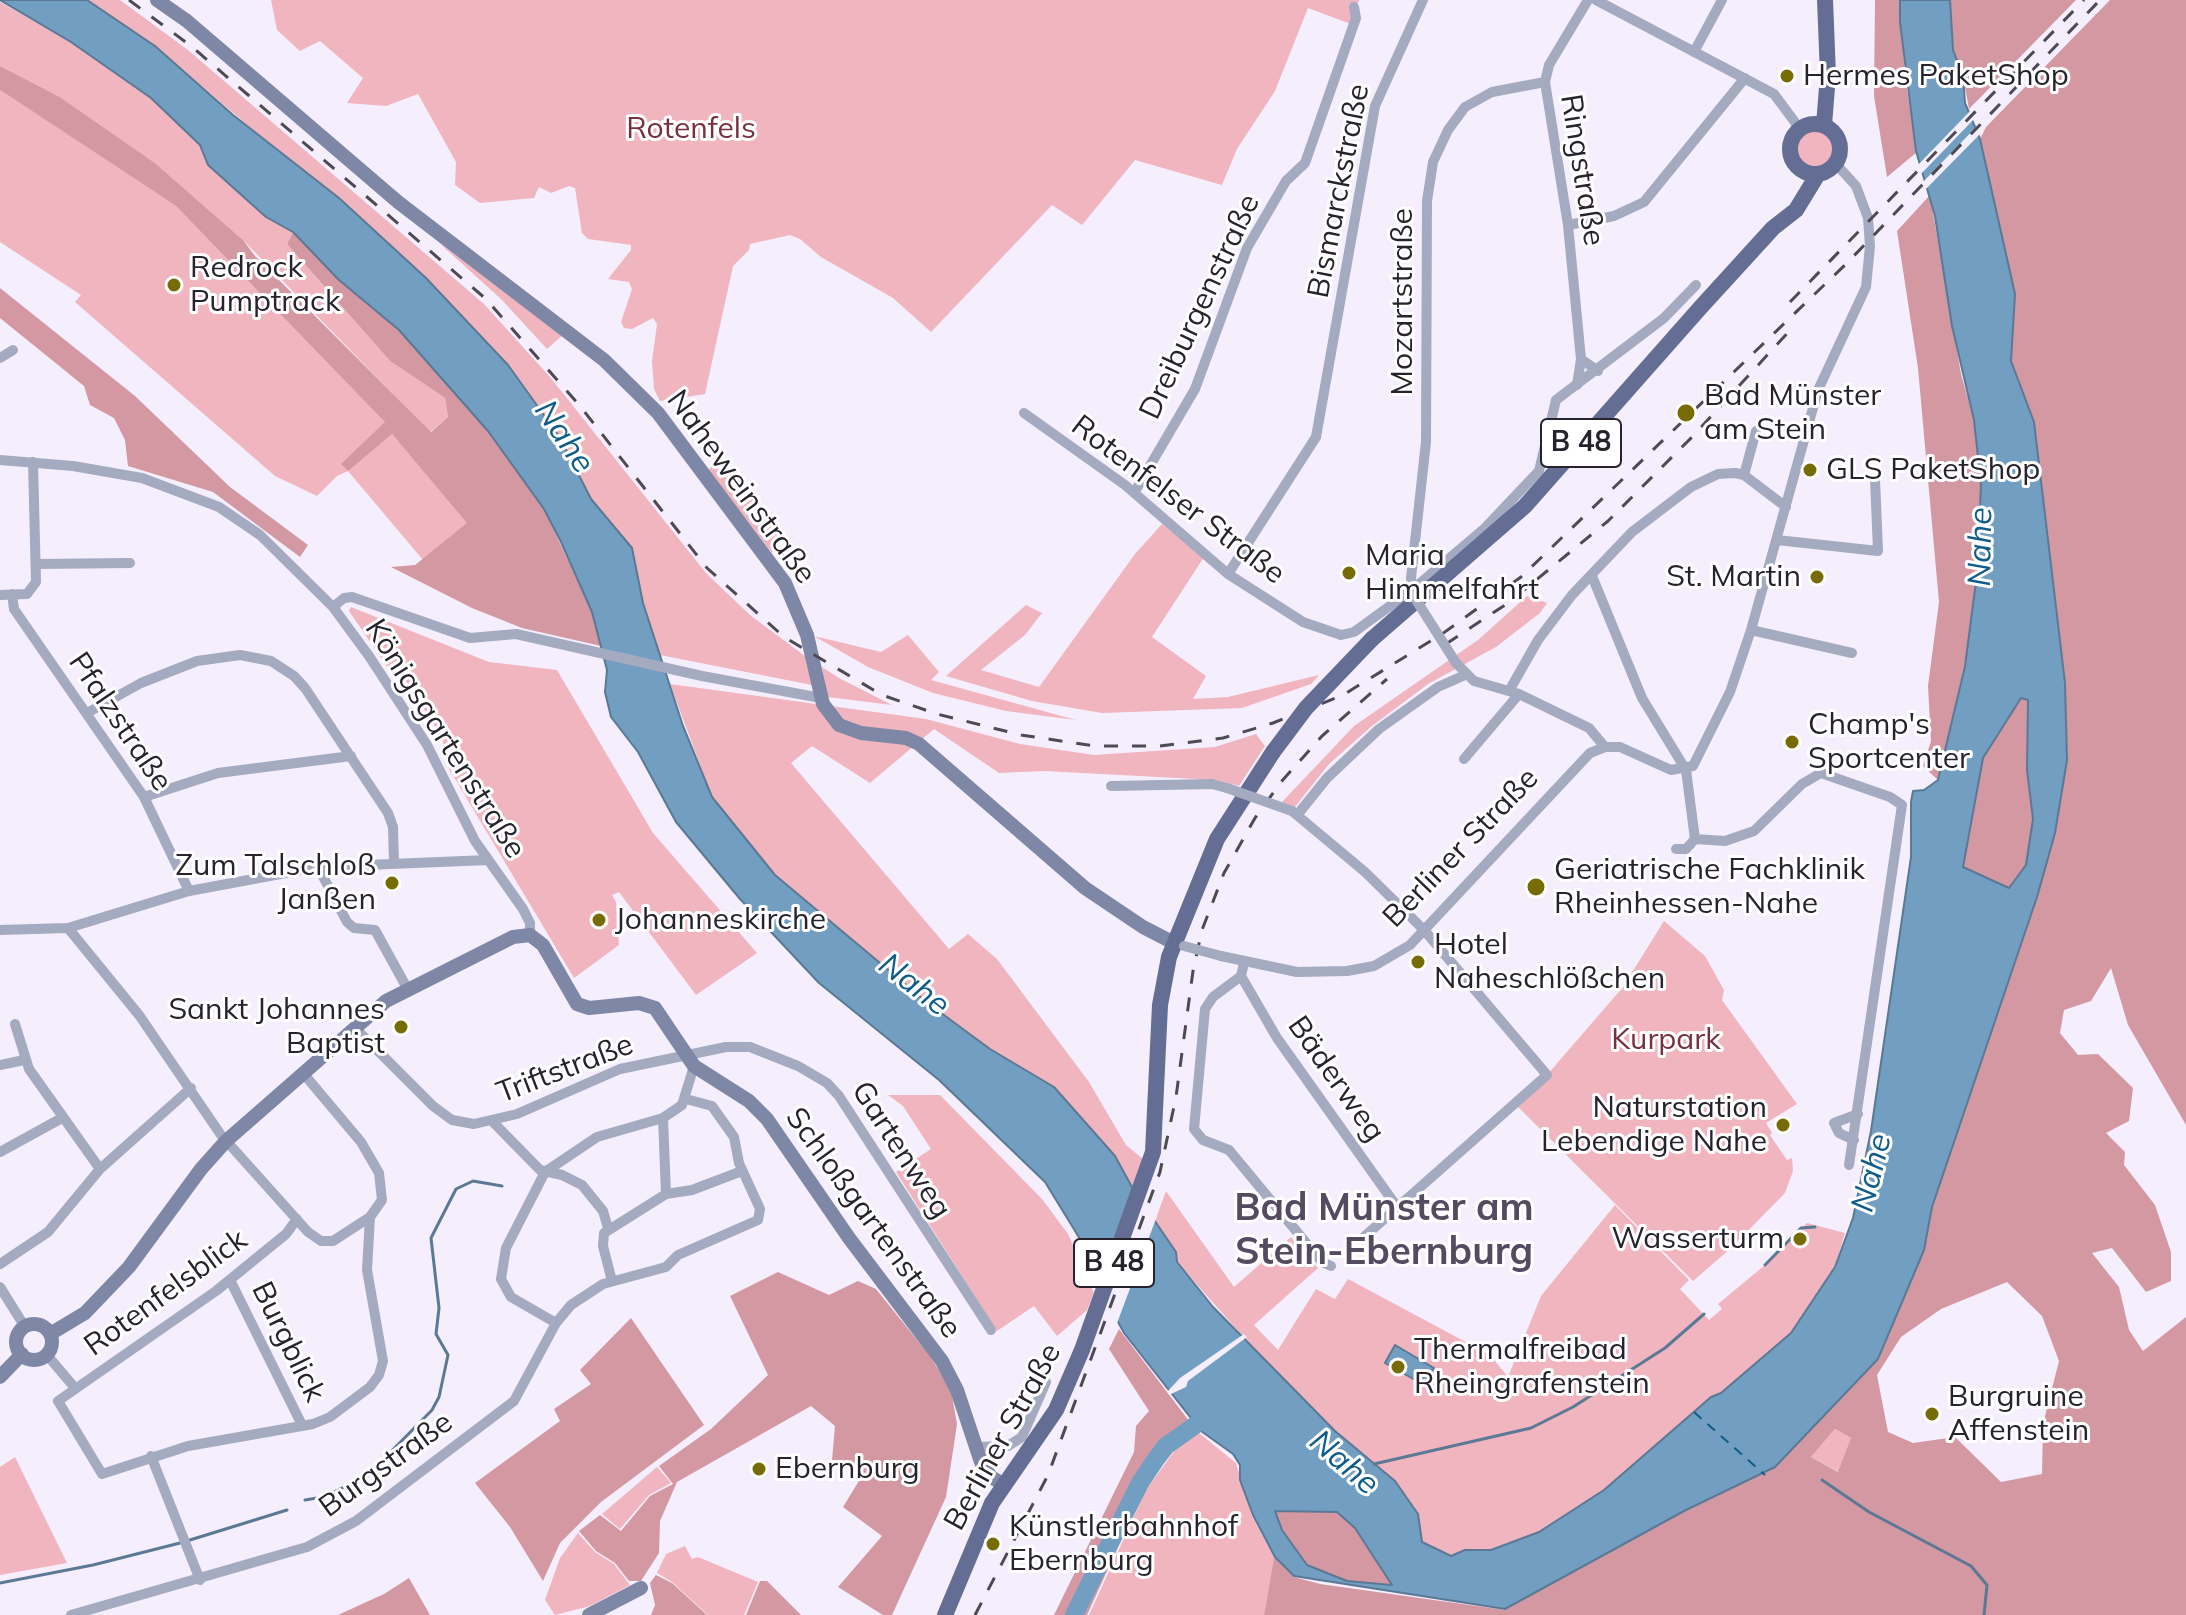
<!DOCTYPE html>
<html>
<head>
<meta charset="utf-8">
<style>
  body { margin:0 }
  canvas { display:block; background:#f4eefd }
</style>
</head>
<body>
<canvas width="2186" height="1615"></canvas>
<script>
const context = document.querySelector('canvas').getContext('2d');
context.lineJoin = 'round';
function fill(path, color) { context.fillStyle = color; context.fill(path, 'evenodd'); }
const poly = rows => new Path2D(rows.map(r => 'M' + r).join(''));
function strokePath(path, color, width, dash) { context.strokeStyle = color; context.lineWidth = width; context.lineCap = dash ? 'butt' : 'round'; context.setLineDash(dash || []); context.stroke(path); }
function label(font, color, halo, rows, align = 'center') {
  context.font = font + ' Mulish,sans-serif'; context.lineWidth = 6; context.setLineDash([]); context.textBaseline = 'middle'; context.strokeStyle = halo; context.fillStyle = color; for (const [text, x, y, turn = 0] of rows) {
    context.save(); context.translate(x, y); context.rotate((+turn || 0) * Math.PI / 180); context.textAlign = isNaN(turn) ? turn : align; if (halo) context.strokeText(text, 0, 0); context.fillText(text, 0, 0); context.restore();
  }
}
fill(poly([
  [87,0,120,0,188,50,484,304,550,377,706,573,750,615,805,656,812,685,660,655,643,603,632,548,591,499,559,436,508,365,426,278,155,46],
  [271,0,1359,0,1351,24,1308,8,1275,91,1237,149,1222,185,1135,160,1082,225,1052,205,931,332,893,298,821,257,800,239,790,235,750,244,749,250,733,266,705,394,660,401,654,389,652,361,657,324,653,318,632,329,624,328,621,322,632,289,629,282,608,279,631,250,631,245,588,239,582,233,575,188,569,186,551,193,539,187,534,198,480,203,455,185,456,162,418,94,386,106,347,103,363,78,320,41,300,51,277,30],
  [0,2,71,42,151,98,200,145,208,166,266,217,293,232,287,244,390,361,445,398,448,417,430,432,243,240,155,163,60,97,0,66],
  [0,90,176,206,361,395,386,423,342,464,347,470,392,434,468,523,423,560,348,471,337,476,317,496,275,476,75,302,81,295,0,242],
  '1797 149a18 18 0 1 1 36 0a18 18 0 1 1-36 0Z',
  [438,242,565,333,547,349,501,299],
  [721,458,782,538,772,553,708,470],
  [1162,524,1204,557,1152,637,1206,676,1193,699,1228,697,1319,675,1311,684,1242,708,1102,713,1032,701,946,676,1026,605,1042,613,1025,635,981,670,1039,687,1135,554],
  [1527,596,1547,603,1540,613,1496,647,1428,684,1372,726,1329,764,1294,808,1282,802,1354,726,1478,640],
  [351,607,489,662,557,670,653,833,757,953,696,995,619,892,612,895,616,902,619,945,574,978,448,767,442,737,402,675,393,675,349,611],
  [908,635,939,672,931,680,1076,720,1006,711,933,693,868,667,814,636,881,652],
  [822,667,839,678,892,705,828,697],
  [670,684,926,719,1020,744,1094,755,1215,747,1256,734,1265,746,1239,786,1216,780,1044,771,999,773,934,729,870,783,812,746,791,763,949,949,968,934,997,959,1089,1082,1126,1145,1143,1159,1133,1189,1115,1156,1054,1087,990,1049,929,1004,774,875,712,797],
  [1664,921,1705,956,1724,990,1722,1000,1797,1104,1766,1123,1772,1133,1770,1135,1787,1160,1792,1158,1793,1171,1785,1193,1730,1249,1693,1281,1515,1104,1547,1075,1623,987],
  [888,1095,940,1095,1042,1199,1068,1234,1094,1293,1087,1310,1057,1336,1034,1306,997,1331,896,1172,931,1149,903,1106],
  [1166,1191,1234,1287,1291,1237,1318,1268,1254,1325,1278,1350,1316,1289,1335,1299,1348,1279,1490,1355,1508,1377,1541,1296,1615,1205,1689,1280,1680,1289,1709,1320,1722,1309,1718,1304,1765,1265,1807,1223,1845,1233,1835,1267,1791,1333,1721,1393,1711,1397,1604,1490,1539,1532,1491,1550,1466,1550,1451,1556,1422,1542,1418,1514,1395,1482,1335,1431,1277,1375,1177,1262,1176,1252,1155,1221],
  [1835,1429,1851,1438,1839,1472,1811,1457],
  [1199,1433,1236,1463,1252,1516,1274,1557,1264,1615,1089,1615,1146,1490,1183,1439],
  [15,1457,67,1563,0,1575,0,1467],
  [657,1467,671,1483,649,1495,620,1529,602,1514],
  [578,1533,595,1552,614,1564,630,1585,590,1606,555,1615,545,1600,560,1558],
  [685,1546,692,1559,698,1557,758,1582,744,1615,708,1615,672,1582,657,1573,666,1554]
]), '#f1b5bf');
fill(poly([
  [1875,0,1900,0,1905,77,1917,152,1887,177,1874,96],
  [1950,0,2076,0,1969,109,1963,76,1953,50],
  [2110,0,2186,0,2186,1125,2128,1025,2111,968,2091,1001,2064,1010,2060,1033,2078,1055,2098,1054,2133,1088,2129,1121,2106,1133,2125,1152,2124,1165,2155,1205,2171,1252,2171,1281,2146,1292,2112,1248,2092,1253,2119,1287,2129,1330,2143,1351,2186,1317,2186,1615,1264,1615,1274,1557,1294,1577,1320,1584,1505,1610,1684,1511,1775,1467,1879,1359,1924,1250,1932,1207,2037,897,2055,833,2067,760,2065,683,2034,422,2011,361,2015,294,1980,139,1986,127],
  [2007,1282,2042,1316,2059,1361,2043,1424,2042,1474,2001,1482,1955,1437,1913,1443,1888,1432,1877,1375,1901,1337,1941,1309],
  [1835,1429,1851,1438,1838,1472,1811,1457],
  [0,66,60,97,155,163,243,240,255,256,431,432,448,417,445,398,390,361,287,244,293,232,339,280,399,330,488,431,544,509,592,612,601,646,522,628,472,608,391,567,415,565,467,523,392,434,348,471,341,464,385,422,176,206,0,90],
  [1930,195,1961,374,1974,420,1981,485,1972,631,1938,780,1923,766,1931,741,1928,686,1939,602,1918,368,1897,231],
  [0,288,135,396,230,487,308,545,300,557,213,492,128,466,125,440,114,418,90,405,84,386,0,318],
  [2021,698,2028,700,2027,770,2033,819,2026,865,2009,888,1963,868,1983,758],
  [778,1272,829,1295,858,1281,876,1289,930,1356,951,1390,957,1424,946,1497,892,1615,883,1615,838,1587,882,1536,843,1507,862,1476,845,1462,832,1460,835,1426,811,1406,677,1482,660,1521,659,1553,641,1581,629,1581,615,1563,596,1551,579,1531,600,1515,621,1531,650,1496,673,1484,659,1466,711,1429,768,1375,730,1296],
  [631,1318,704,1425,601,1502,560,1543,543,1581,510,1527,475,1483,560,1421,554,1409,591,1384,580,1370],
  [1119,1329,1196,1430,1180,1439,1145,1488,1087,1615,1054,1615,1134,1452,1136,1426,1149,1411,1109,1349],
  [1274,1510,1337,1512,1355,1528,1392,1586,1347,1581,1307,1565,1282,1530],
  [656,1575,672,1583,707,1615,651,1615,655,1605,650,1583],
  [409,1578,430,1615,338,1615,384,1594],
  [760,1581,767,1581,801,1615,746,1615]
]), '#d398a2');
const water = poly([
  [0,0,87,0,155,46,233,115,339,198,426,278,508,365,559,436,591,499,632,548,643,603,683,726,712,797,775,875,929,1004,990,1049,1054,1087,1115,1156,1133,1189,1176,1252,1177,1262,1213,1307,1335,1431,1395,1481,1418,1514,1422,1542,1451,1556,1465,1550,1491,1550,1539,1532,1604,1490,1711,1397,1721,1393,1791,1333,1835,1267,1853,1218,1871,1131,1911,857,1911,802,1913,791,1924,790,1938,780,1965,666,1977,574,1981,485,1974,420,1952,326,1935,216,1916,151,1900,22,1900,0,1950,0,1953,50,1963,76,1965,103,1980,139,2015,294,2011,361,2034,422,2065,683,2067,760,2055,833,2037,897,1932,1207,1924,1250,1878,1359,1775,1467,1684,1511,1505,1609,1294,1576,1275,1557,1253,1515,1240,1480,1240,1465,1233,1454,1201,1431,1124,1333,1091,1272,1080,1239,1045,1182,939,1080,819,983,740,899,676,822,638,752,611,717,605,692,607,670,592,612,561,542,544,509,488,431,399,330,339,280,293,232,266,217,208,165,200,145,151,98,71,42,0,0],
  [2021,698,2028,700,2027,770,2033,819,2026,865,2009,888,1963,867,1983,758,2021,698],
  [1275,1511,1337,1512,1355,1528,1392,1585,1347,1581,1307,1565,1282,1530,1275,1511],
  [1395,1345,1434,1368,1424,1385,1385,1363,1395,1345]
]);
fill(water, '#719ec1');
strokePath(water, '#5b7994', 2);
fill(poly([
  [1973,108,1976,117,1920,175,1917,166],
  [1979,124,1982,132,1924,191,1922,183],
  [1134,1184,1157,1216,1116,1326,1096,1289],
  [1244,1334,1247,1337,1188,1381,1186,1387,1169,1395,1167,1392,1180,1378]
]), '#f4eefd');
strokePath(poly([
  [1765,1265,1801,1228,1815,1227],
  [1374,1464,1531,1428,1573,1407,1665,1348,1704,1314],
  [1822,1480,1869,1512,1971,1566,1987,1585,1984,1615],
  [305,1500,323,1497,366,1477,432,1410,439,1397,448,1355,436,1334,439,1308,431,1238,456,1189,473,1181,502,1186],
  [190,1540,287,1510],
  [0,1583,93,1565,180,1543]
]), '#5b7994', 3);
strokePath(poly([
  [1074,1615,1140,1483,1156,1459,1166,1446,1201,1421,1220,1417]
]), '#719ec1', 18);
strokePath(poly([
  [1694,1412,1765,1475]
]), '#0f5c8a', 2, [10, 8]);
strokePath(poly([
  [1596,0,1774,94,1800,129],
  [1694,52,1722,0],
  [1568,225,1614,216,1644,202,1745,78],
  [0,358,13,350],
  [1581,359,1568,225,1545,82,1549,65,1588,0],
  [1577,385,1581,359,1598,371],
  [1024,413,1125,485,1228,574,1303,622,1341,635,1354,632,1412,590,1485,528,1539,471,1556,400,1664,318,1696,285],
  [0,460,73,466,142,478,219,507,260,535,333,607,369,656,427,745,475,841,523,909,530,923,530,935],
  [1744,475,1756,431],
  [1134,493,1195,389,1247,248,1286,181,1305,163,1356,18,1354,7],
  [1777,540,1878,551,1875,479],
  [36,564,130,563],
  [1228,574,1316,437,1375,106,1423,0],
  [1592,576,1642,698,1686,770,1695,839,1686,849,1676,849],
  [12,594,14,609,144,797,189,891],
  [1413,594,1411,578,1426,442,1427,201,1433,162,1448,130,1465,107,1492,92,1545,82],
  [0,595,27,594,36,582,33,462],
  [333,607,344,598,352,597,470,638,516,634,702,676,821,698],
  [1751,630,1852,653],
  [1456,663,1474,681,1519,694,1589,728,1605,747],
  [1509,691,1538,640,1572,595,1632,532,1691,487,1718,474,1735,473,1744,475,1786,507],
  [87,713,141,683,197,661,240,655,271,661,294,676,305,688,388,813,393,827,394,863],
  [1464,759,1519,694],
  [1111,786,1212,784,1227,788],
  [144,797,218,773,351,756],
  [1292,811,1365,872,1424,930,1547,1075,1365,1236],
  [1298,814,1327,778,1379,729,1438,687,1465,675],
  [1695,839,1725,841,1754,831,1802,784,1821,773,1890,797,1902,805,1849,1165],
  [318,867,347,922,354,928,375,930,407,988],
  [68,928,139,1015,221,1135,308,1232,321,1241,333,1241,370,1217],
  [0,930,68,928,189,891,318,867,488,860],
  [1221,956,1297,972,1347,971,1374,966,1410,945,1590,753,1605,747,1620,747,1671,770,1693,766,1730,692,1751,630,1818,390,1866,287,1870,246,1868,218,1856,186,1836,164],
  [1244,963,1241,976,1213,997,1205,1009,1194,1129,1203,1140,1229,1150,1322,1262,1331,1266],
  [1241,976,1277,1038,1397,1207],
  [15,1024,29,1069,100,1169],
  [355,1028,433,1106,452,1120,474,1124,517,1114,620,1069,726,1047,750,1047,798,1066,827,1083,839,1096,991,1330],
  [0,1065,24,1060],
  [493,1122,540,1170,562,1175,582,1185,603,1211,608,1228],
  [1854,1140,1839,1133,1834,1123,1858,1114],
  [0,1152,62,1118],
  [666,1194,692,1190,742,1171],
  [297,1219,286,1234,216,1291,58,1401,102,1474,188,1446,313,1424,330,1417,370,1387,379,1375,383,1361,367,1270,370,1217,382,1200,379,1173,361,1142,303,1073],
  [0,1264,48,1232,100,1169,191,1088],
  [230,1280,302,1425],
  [612,1281,603,1246,604,1233,666,1194,663,1118],
  [0,1287,25,1327],
  [556,1323,511,1297,501,1279,506,1248,545,1172,597,1137,663,1118,682,1105,694,1066],
  [47,1355,75,1388],
  [976,1447,1008,1446,1022,1437,1046,1382],
  [151,1456,200,1580],
  [71,1615,307,1547,356,1521,514,1401,556,1323,571,1305,603,1284,666,1267,678,1255,758,1220,760,1209,739,1163,734,1137,712,1106,686,1099]
]), '#a4aac0', 10);
strokePath(poly([
  [157,0,187,21,398,202,604,360,658,413,785,583,807,635,823,704,839,725,861,733,906,738,919,744,1085,888,1143,927,1174,943],
  '16 1342a18 18 0 1 1 36 0a18 18 0 1 1-36 0Z',
  [50,1334,85,1313,129,1267,201,1169,226,1141,386,1001,513,937,530,935,543,945,577,1004,589,1008,639,1003,655,1008,694,1066,749,1101,767,1119,849,1238,942,1361,957,1390,981,1462,991,1477,1003,1484],
  [0,1377,22,1354],
  [589,1615,641,1588]
]), '#7e87a6', 14);
strokePath(poly([
  '1790 149a25 25 0 1 1 50 0a25 25 0 1 1-50 0Z',
  [1824,125,1828,75,1825,0],
  [1372,639,1525,506,1700,308,1773,228,1796,210,1818,174],
  [945,1615,992,1503,1056,1410,1082,1350,1153,1152,1160,1005,1169,957,1217,839,1273,752]
]), '#646e94', 16);
strokePath(poly([
  [129,0,191,46,486,299,580,406,707,568,784,637,882,695,937,714,1021,735,1095,746,1160,746,1223,738,1273,723,1343,695,1442,634,1521,577,1847,263,2100,0],
  [1790,302,2084,0],
  [1446,644,1508,603,1608,521,1693,436,1793,327],
  [975,1615,1048,1475,1160,1172,1176,1097,1193,971,1202,930,1224,873,1255,818,1281,782,1322,736,1387,679]
]), '#4e4a54', 3, [14, 14]);
strokePath(poly([
  [1413,595,1456,663],
  [1227,788,1292,811],
  [1184,946,1221,956]
]), '#a4aac0', 10);
strokePath(poly([
  [1273,752,1306,708,1372,639]
]), '#646e94', 16);
for (const [x, y, r, color] of [
  [1787,76,8,"#776b05"],
  [174,285,8,"#776b05"],
  [1686,413,10,"#776b05"],
  [1810,470,8,"#776b05"],
  [1349,573,8,"#776b05"],
  [1817,577,8,"#776b05"],
  [1792,742,8,"#776b05"],
  [392,883,8,"#776b05"],
  [1536,887,10,"#776b05"],
  [599,920,8,"#776b05"],
  [1418,962,8,"#776b05"],
  [401,1027,8,"#776b05"],
  [1783,1125,8,"#776b05"],
  [1800,1239,8,"#776b05"],
  [1398,1367,8,"#776b05"],
  [1932,1414,8,"#776b05"],
  [759,1469,8,"#776b05"],
  [993,1544,8,"#776b05"]
]) { const dot = new Path2D(); dot.arc(x, y, r, 0, 2 * Math.PI); context.fillStyle = color; context.fill(dot); strokePath(dot, '#fff', 3); }
for (const [x, y, w] of [
  [1581,443,80],
  [1114,1263,80]
]) { const box = new Path2D(); box.roundRect(x - w / 2, y - 24, w, 48, 6); context.fillStyle = '#fff'; context.fill(box); strokePath(box, '#27232c', 2); }
label('bold 28px', '#27232c', null, [
  ["B 48",1581,443],
  ["B 48",1114,1263]
]);
label('30px', '#27232c', '#fff', [
  ["Hermes PaketShop",1803,76],
  ["Redrock",190,268],
  ["Pumptrack",190,302],
  ["Bad Münster",1704,396],
  ["am Stein",1704,430],
  ["GLS PaketShop",1826,470],
  ["Maria",1365,556],
  ["Himmelfahrt",1365,590],
  ["St. Martin",1801,577,"right"],
  ["Champ's",1808,725],
  ["Sportcenter",1808,759],
  ["Zum Talschloß",376,866,"right"],
  ["Janßen",376,900,"right"],
  ["Geriatrische Fachklinik",1554,870],
  ["Rheinhessen-Nahe",1554,904],
  ["Johanneskirche",615,920],
  ["Hotel",1434,945],
  ["Naheschlößchen",1434,979],
  ["Sankt Johannes",385,1010,"right"],
  ["Baptist",385,1044,"right"],
  ["Naturstation",1767,1108,"right"],
  ["Lebendige Nahe",1767,1142,"right"],
  ["Wasserturm",1784,1239,"right"],
  ["Thermalfreibad",1414,1350],
  ["Rheingrafenstein",1414,1384],
  ["Burgruine",1948,1397],
  ["Affenstein",1948,1431],
  ["Ebernburg",775,1469],
  ["Künstlerbahnhof",1009,1527],
  ["Ebernburg",1009,1561]
], 'left');
label('30px', '#773041', '#fff', [
  ["Rotenfels",691,129],
  ["Kurpark",1666,1040]
]);
label('30px', '#27232c', '#fff', [
  ["Ringstraße",1582,170,81],
  ["Bismarckstraße",1339,191,-79],
  ["Mozartstraße",1403,302,-90],
  ["Dreiburgenstraße",1200,307,-65],
  ["Naheweinstraße",741,487,54],
  ["Rotenfelser Straße",1178,500,37],
  ["Pfalzstraße",120,722,56],
  ["Königsgartenstraße",445,739,58],
  ["Berliner Straße",1461,848,-46],
  ["Triftstraße",565,1069,-21],
  ["Bäderweg",1336,1079,55],
  ["Gartenweg",901,1150,57],
  ["Schloßgartenstraße",873,1223,54],
  ["Rotenfelsblick",166,1293,-36],
  ["Burgblick",288,1342,64],
  ["Berliner Straße",1003,1437,-61],
  ["Burgstraße",386,1465,-36]
]);
label('italic 32px', '#0f5c8a', '#fff', [
  ["Nahe",564,437,56],
  ["Nahe",1981,547,-89],
  ["Nahe",914,985,38],
  ["Nahe",1872,1173,-76],
  ["Nahe",1344,1463,41]
]);
label('bold 38px', '#544b60', '#fff', [
  ["Bad Münster am",1384,1209],
  ["Stein-Ebernburg",1384,1253]
]);
</script>
</body>
</html>
